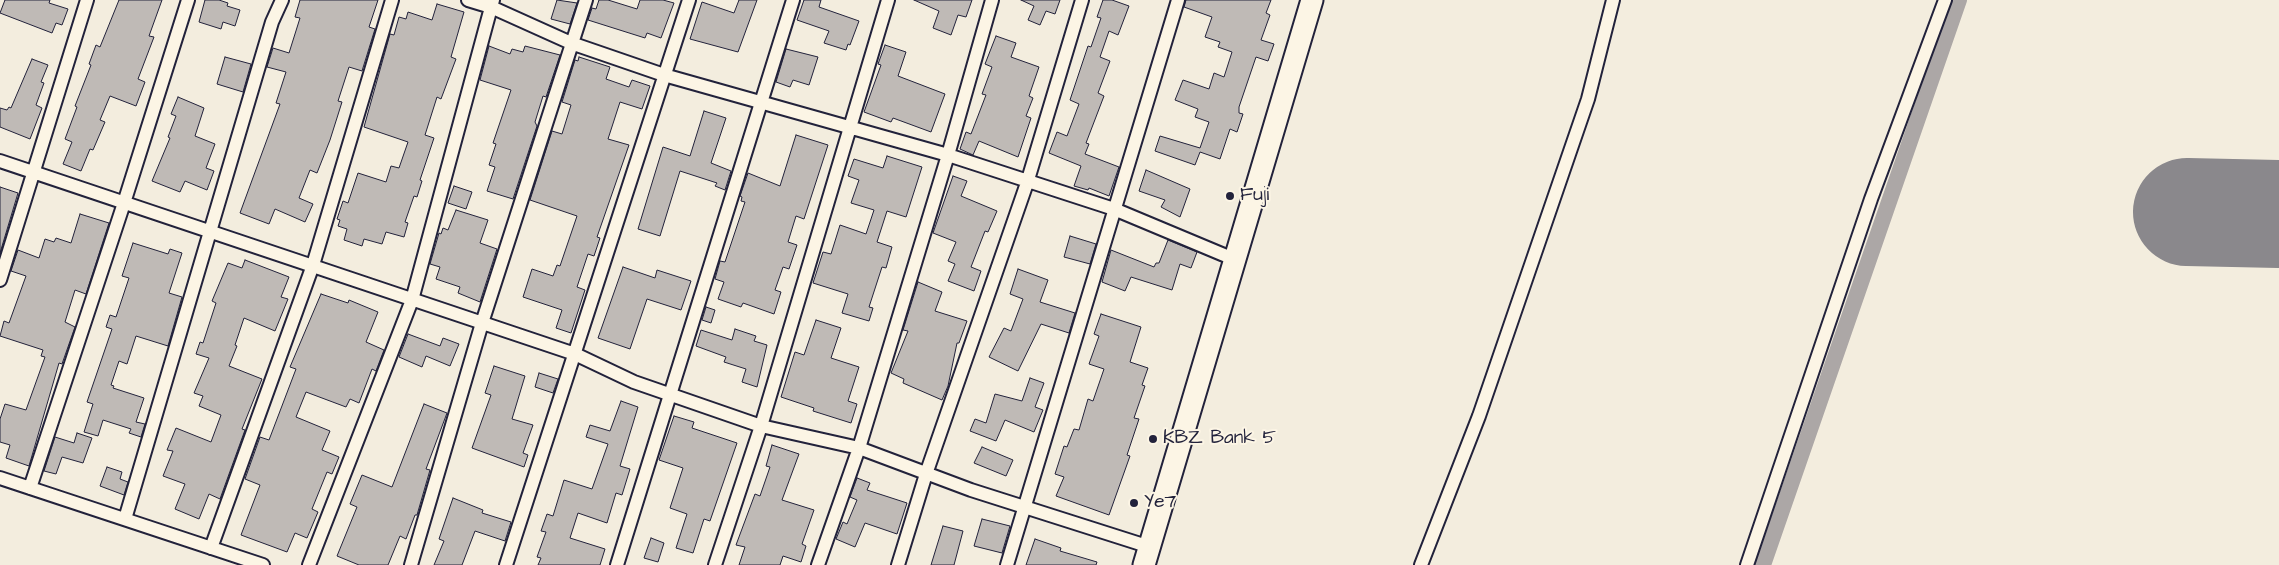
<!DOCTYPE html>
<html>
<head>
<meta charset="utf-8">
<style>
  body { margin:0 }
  canvas { display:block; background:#f3edde }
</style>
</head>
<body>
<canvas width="2279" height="565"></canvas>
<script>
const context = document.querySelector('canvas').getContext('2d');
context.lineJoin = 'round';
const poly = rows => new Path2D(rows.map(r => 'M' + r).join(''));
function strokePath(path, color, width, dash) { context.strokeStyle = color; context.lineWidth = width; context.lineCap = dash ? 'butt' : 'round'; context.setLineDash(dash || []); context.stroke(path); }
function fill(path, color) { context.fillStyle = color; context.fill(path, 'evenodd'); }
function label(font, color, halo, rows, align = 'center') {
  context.font = font + ' "Architects Daughter",sans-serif'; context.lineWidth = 4; context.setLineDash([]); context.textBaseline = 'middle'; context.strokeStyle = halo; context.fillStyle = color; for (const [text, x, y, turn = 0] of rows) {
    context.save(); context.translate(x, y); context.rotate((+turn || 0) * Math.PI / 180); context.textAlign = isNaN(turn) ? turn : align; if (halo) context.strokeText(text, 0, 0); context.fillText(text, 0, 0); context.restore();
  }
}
strokePath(poly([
  [1763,565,1959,0]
]), '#aca7a6', 16);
strokePath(poly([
  [2187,212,2279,214]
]), '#8a888c', 108);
const building = poly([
  [5,0,50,0,49,3,68,9,62,25,56,23,52,33,0,13,5,0],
  [119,0,162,0,149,36,154,37,138,79,145,82,136,106,110,96,100,120,105,122,93,150,90,149,81,171,63,164,72,142,65,139,77,107,75,106,91,65,89,64,96,45,100,47,119,0],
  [205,0,219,0,228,3,227,6,240,10,235,26,223,22,221,29,199,22,205,0],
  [300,0,378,0,369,27,375,29,362,71,349,67,338,101,342,102,330,140,317,173,310,170,299,198,313,204,305,222,275,209,269,224,240,213,280,104,276,103,286,72,267,67,273,48,289,53,300,18,295,17,300,0],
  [557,0,577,3,570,24,551,19,557,0],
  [599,0,608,0,637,9,640,0,663,0,674,3,661,38,647,33,645,38,588,20,592,8,596,9,599,0],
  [739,0,757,0,738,52,690,39,702,2,734,13,739,0],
  [804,0,821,0,819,7,859,21,850,45,848,44,846,50,824,43,829,31,797,20,804,0],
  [914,0,972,0,966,17,958,15,951,35,933,28,939,11,914,0],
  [1021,0,1060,0,1055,14,1046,11,1040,25,1028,20,1034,6,1021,0],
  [1103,0,1112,0,1129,6,1118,35,1109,31,1100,57,1110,61,1098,93,1104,96,1086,143,1089,144,1085,154,1119,167,1109,196,1089,188,1088,190,1074,186,1081,166,1049,153,1057,132,1067,136,1079,104,1070,100,1088,46,1091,47,1101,18,1097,17,1103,0],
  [1186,0,1271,0,1266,13,1270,15,1261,40,1274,44,1268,61,1256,57,1239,107,1239,113,1243,114,1237,132,1230,129,1220,159,1200,152,1195,165,1155,151,1160,136,1200,148,1209,122,1195,117,1198,109,1175,100,1183,80,1209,89,1214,73,1224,77,1232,52,1218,47,1220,42,1205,37,1212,17,1184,7,1186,0],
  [437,4,464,12,451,57,456,59,441,99,437,97,425,135,434,138,420,180,422,181,417,197,414,196,405,222,408,223,404,237,386,232,382,244,364,239,362,246,344,240,347,229,338,226,340,220,337,219,343,201,348,203,358,173,386,182,391,166,399,168,408,142,364,127,390,34,394,35,399,17,406,19,408,12,432,20,437,4],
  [996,36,1016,43,1011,57,1039,67,1029,96,1033,98,1026,116,1031,118,1018,157,979,141,973,155,960,149,966,132,971,134,986,95,982,94,992,67,985,64,996,36],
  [885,45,906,52,898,76,945,94,931,132,893,118,891,122,864,112,881,65,878,64,885,45],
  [489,46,510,54,512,49,523,52,525,46,560,55,546,97,543,96,535,122,537,126,513,199,487,191,495,167,489,165,496,144,493,143,511,90,480,80,489,46],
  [786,49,818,57,809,85,793,80,790,87,776,82,786,49],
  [225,57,251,64,243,92,217,84,225,57],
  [579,57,610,67,606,79,629,87,632,80,650,86,642,109,620,102,608,139,629,145,597,237,600,238,594,256,588,254,577,287,585,290,571,333,556,328,562,310,523,297,532,269,553,276,557,265,560,266,577,216,530,200,552,131,562,134,571,105,562,102,575,60,578,61,579,57],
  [32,59,48,65,41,82,44,83,36,105,42,108,30,139,0,127,0,108,7,110,9,107,11,108,32,59],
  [178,97,204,108,195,136,215,144,206,168,214,171,207,190,185,181,180,192,152,181,170,138,168,137,176,116,171,114,178,97],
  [704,111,726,118,711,163,731,171,725,190,715,186,717,183,680,171,660,236,638,229,663,147,690,156,704,111],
  [796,135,828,145,804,219,796,216,788,242,797,245,789,269,783,267,775,290,781,292,774,314,743,303,741,307,718,299,724,282,715,279,720,261,725,262,745,202,741,201,742,197,740,196,748,173,780,186,796,135],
  [887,156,922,167,906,217,887,211,877,242,892,247,886,268,882,267,869,307,873,308,869,321,842,313,848,294,813,283,823,252,831,254,840,225,866,234,874,210,851,203,859,180,848,176,854,159,883,168,887,156],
  [1146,170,1190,189,1180,217,1161,207,1165,200,1139,191,1146,170],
  [953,176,967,181,961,196,997,211,988,232,985,231,971,267,981,271,974,291,948,281,955,264,948,261,956,242,933,233,953,176],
  [454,186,472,192,466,209,448,203,454,186],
  [0,187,18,193,0,253,0,187],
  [456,210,488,220,480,243,497,249,480,302,458,293,460,287,436,279,440,267,430,264,439,233,441,234,443,228,448,230,456,210],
  [80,214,109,223,86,294,75,290,65,322,75,327,62,364,59,363,29,466,6,458,10,445,0,442,0,419,5,404,26,410,45,357,41,356,43,350,0,336,4,321,9,323,26,276,11,271,18,250,39,258,45,239,54,242,56,238,71,243,80,214],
  [1070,236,1096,244,1090,264,1064,257,1070,236],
  [1168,240,1197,252,1191,268,1180,264,1172,290,1131,277,1125,291,1102,282,1111,250,1154,267,1156,263,1159,263,1168,240],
  [133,243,168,254,170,249,182,253,169,293,182,297,168,346,136,336,127,364,119,361,111,385,114,386,113,388,144,398,136,422,145,424,141,437,129,433,131,429,103,420,98,436,84,432,93,404,87,402,112,329,106,327,110,315,116,317,129,278,122,276,133,243],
  [245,260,289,277,281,297,288,299,275,331,244,318,235,345,237,346,229,366,262,379,242,429,245,430,220,499,209,494,199,519,175,509,185,484,163,476,173,451,167,450,176,428,211,442,221,415,199,406,203,396,194,393,209,358,196,354,200,342,203,343,216,303,212,301,228,263,242,268,245,260],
  [623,267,655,278,657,270,691,281,681,310,647,299,630,349,598,338,623,267],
  [1018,269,1048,280,1040,302,1075,313,1069,333,1041,324,1018,371,989,357,1004,328,1011,331,1023,299,1010,294,1018,269],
  [918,282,942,292,935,311,967,321,959,343,957,343,948,386,942,400,903,383,904,379,891,373,908,331,903,330,918,282],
  [321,294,348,303,349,300,378,312,366,342,384,350,376,371,372,369,359,403,350,399,346,407,306,392,296,417,330,431,322,450,339,457,332,474,327,472,312,509,318,512,307,538,295,533,287,552,241,535,260,485,245,479,260,437,269,440,296,369,290,367,321,294],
  [706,307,715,310,711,323,702,320,706,307],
  [1101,314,1141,327,1130,362,1148,368,1142,385,1145,386,1134,418,1139,419,1127,455,1130,456,1109,515,1056,496,1064,477,1055,474,1064,446,1067,447,1074,429,1079,430,1088,399,1093,401,1104,369,1089,364,1099,336,1094,334,1101,314],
  [816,320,841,328,831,358,859,367,848,401,857,404,851,423,813,411,814,408,781,397,795,352,804,355,816,320],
  [735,329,756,336,754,341,767,345,757,387,742,382,746,369,724,362,726,357,696,346,701,330,732,340,735,329],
  [408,334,440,346,443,338,459,344,450,366,426,356,422,367,399,357,408,334],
  [494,366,525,376,512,419,533,425,523,453,528,455,524,467,472,448,491,395,485,393,494,366],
  [539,373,558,379,553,393,535,387,539,373],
  [1030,378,1044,383,1035,407,1043,410,1034,432,1005,420,996,441,970,431,975,419,986,423,995,394,1022,401,1030,378],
  [621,401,638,407,620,466,630,469,622,495,616,493,607,523,578,513,570,538,605,549,600,565,538,565,541,558,537,557,546,532,541,531,547,514,553,516,564,480,592,489,608,444,586,437,590,425,610,431,621,401],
  [424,404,447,413,426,469,430,470,417,515,415,515,406,539,400,536,388,565,359,565,337,556,357,507,350,504,362,475,392,487,424,404],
  [674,416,694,422,692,428,737,443,710,521,704,519,693,553,676,548,687,514,670,508,683,468,659,460,674,416],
  [77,433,92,438,83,463,62,457,56,474,44,471,55,437,74,443,77,433],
  [772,445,799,454,782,500,814,510,802,544,806,546,801,562,783,556,780,565,739,565,745,547,736,545,755,494,760,496,770,467,766,466,772,445],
  [982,447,1013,460,1006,476,974,463,982,447],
  [107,467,122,472,120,479,128,482,124,495,100,486,107,467],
  [857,478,870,483,867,490,907,503,897,534,865,523,855,547,836,539,843,522,847,524,857,500,850,497,857,478],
  [453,498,483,510,482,513,511,522,505,541,475,531,462,565,434,565,444,541,439,539,453,498],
  [982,519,1010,526,1002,553,974,546,982,519],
  [943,526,963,531,954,565,931,565,943,526],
  [651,538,664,543,658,562,644,558,651,538],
  [1035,539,1061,548,1060,551,1097,562,1096,565,1026,565,1035,539]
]);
fill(building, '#bfbab6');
strokePath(building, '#22223b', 1);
const minor = poly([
  [468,0,491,7,571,43,664,75,948,155,1114,209,1236,260],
  [0,161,575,354,634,382,761,426,859,448,971,490,1150,547],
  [0,280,87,0],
  [0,478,263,565],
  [30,488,124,203,188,0],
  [125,519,272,22,282,0],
  [211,548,313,265,392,0],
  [309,565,412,300,493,0],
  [411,565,482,323,586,0],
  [506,565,689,0],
  [617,565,793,0],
  [715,565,761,426,888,0],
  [818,565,859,448,948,155,992,0],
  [898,565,926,474,1027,183,1082,0],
  [1007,565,1178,0],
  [1421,565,1479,416,1588,99,1613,0],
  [1747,565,1871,199,1945,0]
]);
const trunk = poly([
  [1144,565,1312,0]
]);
strokePath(minor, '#22223b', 16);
strokePath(trunk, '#22223b', 25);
strokePath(minor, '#fcf5e5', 12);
strokePath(trunk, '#fcf5e5', 21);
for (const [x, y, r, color] of [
  [1230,196,5,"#22223b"],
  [1153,439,5,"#22223b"],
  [1134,503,5,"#22223b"]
]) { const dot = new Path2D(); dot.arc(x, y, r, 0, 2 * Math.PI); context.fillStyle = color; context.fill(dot); strokePath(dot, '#fcf5e5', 2); }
label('19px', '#22223b', '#fcf5e5', [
  ["Fuji",1240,196],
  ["KBZ Bank 5",1163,439],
  ["Ye7",1144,503]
], 'left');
</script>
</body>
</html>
